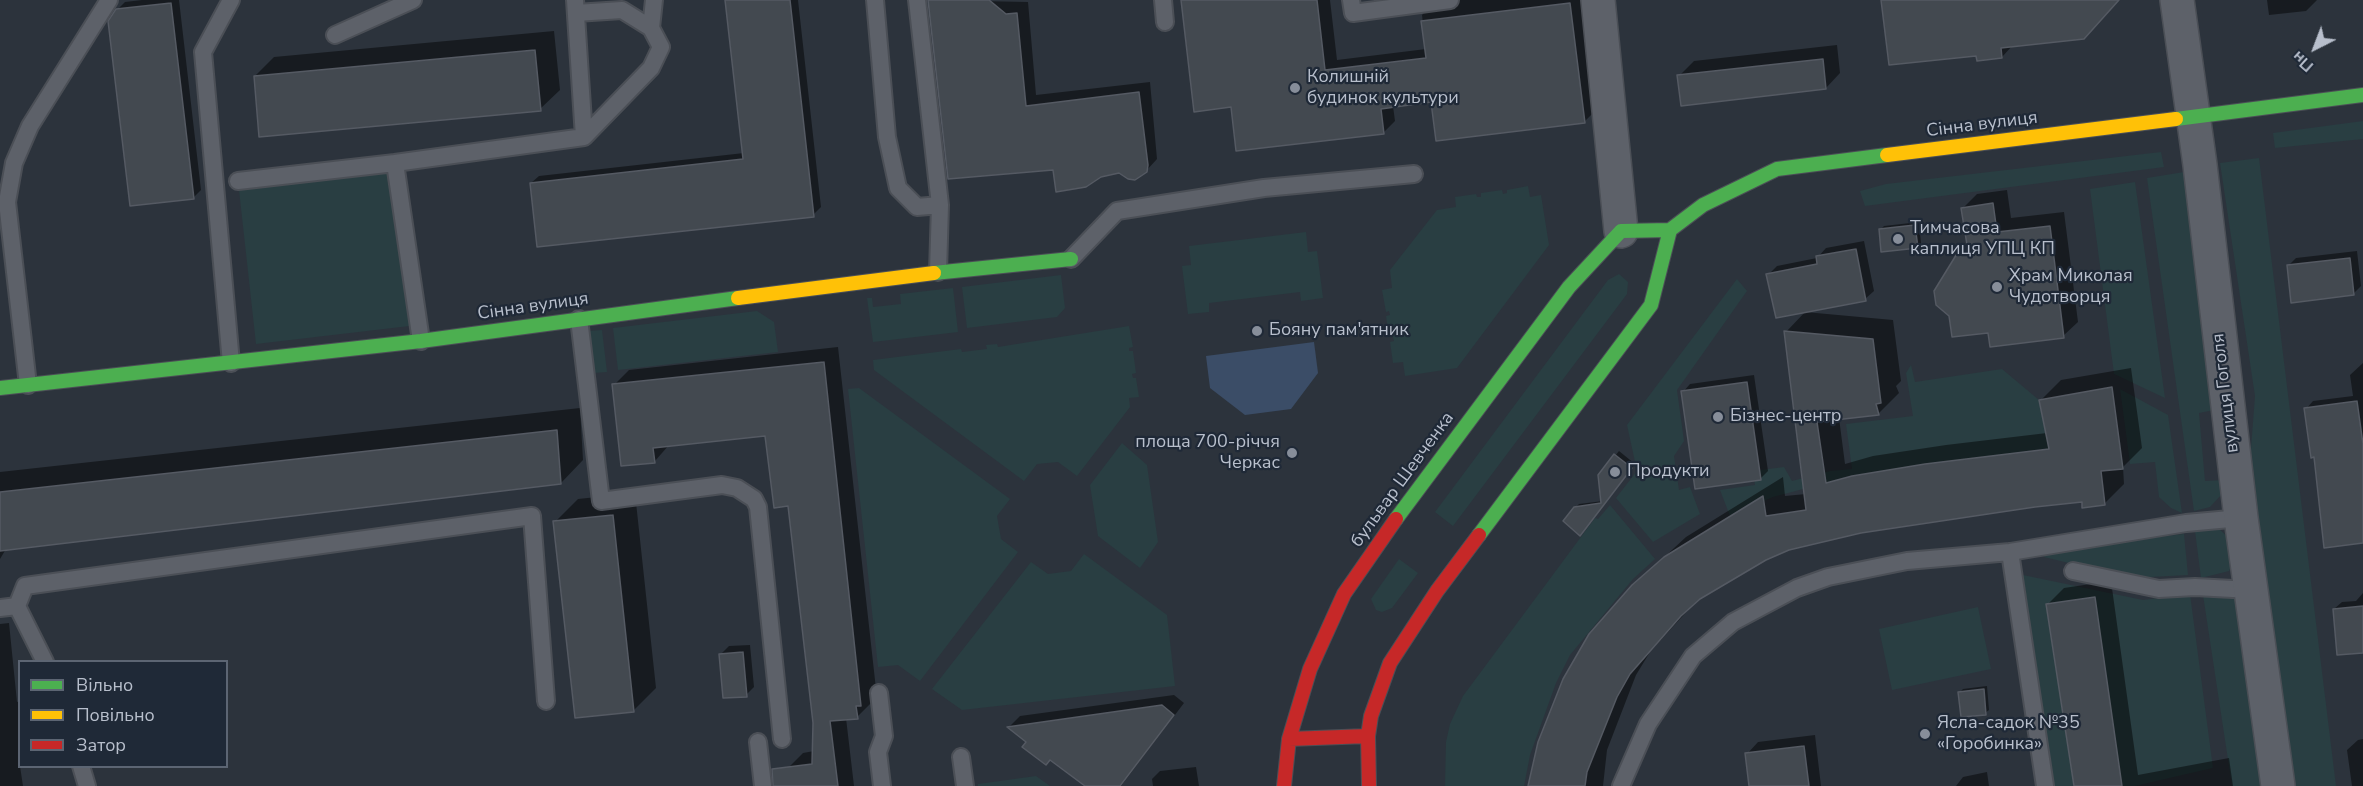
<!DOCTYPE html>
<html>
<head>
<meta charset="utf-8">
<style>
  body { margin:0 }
  #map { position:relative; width:2363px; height:786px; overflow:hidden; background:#2c333c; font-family:"Nunito Sans",sans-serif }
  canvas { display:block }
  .legend { position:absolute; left:18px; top:660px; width:210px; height:108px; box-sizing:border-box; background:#1f2937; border:2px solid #5c6573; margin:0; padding:8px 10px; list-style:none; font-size:18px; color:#b8bfcc }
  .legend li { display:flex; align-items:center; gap:12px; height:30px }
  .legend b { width:30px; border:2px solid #5c6573 }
  .north { position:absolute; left:2285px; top:18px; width:60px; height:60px; -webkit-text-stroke:4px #1f2937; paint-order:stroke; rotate:222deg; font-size:16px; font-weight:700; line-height:24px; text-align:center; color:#b8bfcc }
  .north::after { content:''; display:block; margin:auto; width:21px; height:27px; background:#b8bfcc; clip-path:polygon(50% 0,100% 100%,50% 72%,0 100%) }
</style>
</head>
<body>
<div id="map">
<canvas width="2363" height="786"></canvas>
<ul class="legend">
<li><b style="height:8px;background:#4caf50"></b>Вільно</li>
<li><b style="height:8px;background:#ffc107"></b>Повільно</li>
<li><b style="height:8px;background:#c62828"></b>Затор</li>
</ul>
<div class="north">Пн</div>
</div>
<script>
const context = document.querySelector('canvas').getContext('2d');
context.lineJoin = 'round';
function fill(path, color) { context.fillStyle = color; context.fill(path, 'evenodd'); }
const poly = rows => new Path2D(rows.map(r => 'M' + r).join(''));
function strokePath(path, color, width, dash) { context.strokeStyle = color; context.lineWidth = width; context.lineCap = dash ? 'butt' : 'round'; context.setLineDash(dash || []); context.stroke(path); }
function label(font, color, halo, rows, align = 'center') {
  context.font = font + ' "Nunito Sans",sans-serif'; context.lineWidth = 4.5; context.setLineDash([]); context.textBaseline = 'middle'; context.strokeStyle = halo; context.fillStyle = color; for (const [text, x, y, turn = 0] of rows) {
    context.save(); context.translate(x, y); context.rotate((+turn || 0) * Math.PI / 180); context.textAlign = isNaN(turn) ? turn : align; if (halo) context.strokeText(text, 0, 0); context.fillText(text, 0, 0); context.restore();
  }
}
fill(poly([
  [2363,121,2363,139,2275,148,2273,133],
  [2161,152,2164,167,1865,206,1860,191,1886,184],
  [2259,158,2336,786,2294,786,2250,461,2255,396,2220,163],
  [395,163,418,325,256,344,238,181],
  [2184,172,2219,409,2199,413,2205,481,2225,480,2222,494,2210,507,2194,511,2147,178],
  [2135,182,2165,398,2114,374,2090,189],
  [1528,186,1530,197,1541,195,1549,245,1457,368,1405,376,1403,362,1393,363,1390,342,1394,341,1393,337,1389,337,1386,316,1390,315,1389,311,1386,312,1382,290,1392,288,1390,270,1437,210,1456,207,1455,197,1476,194,1477,197,1481,197,1481,193,1502,190,1503,194,1507,193,1507,190],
  [1306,232,1308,252,1317,251,1323,298,1301,301,1300,292,1209,303,1209,312,1188,314,1182,266,1191,265,1189,246],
  [1619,274,1628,282,1627,294,1453,526,1435,512,1608,280],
  [1061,275,1065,308,1057,317,967,328,962,287],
  [1737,279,1747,291,1677,390,1684,441,1674,456,1679,490,1690,487,1700,514,1653,542,1616,498,1637,471,1627,425],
  [953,288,958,332,873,342,867,298,872,298,873,307,901,304,900,294],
  [757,311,774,322,778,352,618,370,613,328],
  [1129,326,1133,347,1129,348,1129,351,1133,351,1136,373,1132,374,1133,378,1136,378,1139,397,1129,398,1130,407,1077,476,1058,462,1037,464,1024,481,874,370,873,360,961,349,962,352,987,349,986,345,997,344,998,347],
  [602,330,607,372,593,373,588,331],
  [1911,365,1915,382,2002,369,2039,400,2049,449,1852,476,1773,497,1730,516,1720,490,1755,485,1753,471,1784,467,1792,481,1830,471,1852,469,1846,424,1913,416,1906,373],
  [859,388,1010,499,997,516,1001,539,1018,552,920,681,898,665,878,667,848,389],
  [2120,389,2168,415,2182,513,2171,508,2159,497,2155,462,2130,464],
  [1122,443,1147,465,1158,542,1140,568,1098,536,1090,485],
  [1610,505,1655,559,1633,579,1570,655,1556,683,1530,755,1524,786,1445,786,1446,742,1450,724,1463,696,1595,518,1598,519],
  [2219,529,2231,540,2234,561,2229,571,2201,578,2195,531],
  [2184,534,2188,575,2131,578,2044,557,2049,550],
  [1084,554,1167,615,1175,686,962,710,932,689,1031,562,1048,574,1071,571],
  [1399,559,1418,573,1392,608,1382,612,1376,610,1371,599],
  [2023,575,2143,600,2190,594,2213,768,2135,786,2122,786,2095,597,2046,604,2074,786,2053,786],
  [2225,593,2242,601,2267,786,2232,786,2203,595],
  [1978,607,1991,669,1892,690,1879,629],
  [1036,776,1050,786,978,786,978,784]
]), '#293e42');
fill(poly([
  [1314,342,1318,373,1291,409,1245,415,1210,388,1206,356]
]), '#3b4d67');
fill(poly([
  [142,0,179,0,201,190,193,198,117,10,125,2],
  [726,0,798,0,821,207,813,215,531,183,539,176,744,153],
  [928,0,1028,2,1036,95,1150,82,1157,159,1146,171,1054,168],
  [1182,0,1330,0,1337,60,1426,49,1422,15,1433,3,1459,0,1582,0,1596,110,1584,122,1432,101,1393,106,1395,121,1383,133,1233,105],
  [1883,0,2119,0,2013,45,2002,57,1977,54],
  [2267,0,2317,0,2306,11,2269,15],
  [554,31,560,90,540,109,255,76,274,57],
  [1837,45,1840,73,1826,88,1679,76,1694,61],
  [2007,190,2011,218,2064,212,2078,322,2063,336,1989,331,1959,253,1969,244,1963,208,1977,194],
  [1919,222,1921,243,1917,247,1880,230,1884,226],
  [1864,241,1874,291,1865,299,1768,275,1777,266,1817,258,1826,248],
  [2357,251,2361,286,2354,293,2288,266,2296,258],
  [1805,312,1893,320,1901,381,1896,386,1899,393,1879,413,1839,418,1845,464,1873,456,1946,445,2047,433,2041,400,2061,380,2131,368,2142,448,2123,467,2124,484,2104,504,2083,500,1861,531,1789,549,1766,558,1699,598,1650,652,1636,675,1607,750,1603,786,1530,786,1633,586,1686,537,1783,477,1785,496,1806,494,1786,332],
  [838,347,876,689,872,702,857,717,846,718,854,786,790,786,788,768,803,753,814,751,814,723,789,505,767,434,669,445,655,461,614,385,629,370],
  [2363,363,2363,541,2315,456,2306,409,2313,401,2353,396,2350,375],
  [1754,375,1768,471,1760,479,1683,392,1690,384],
  [580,408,583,460,561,483,6,549,0,559,0,472],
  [1619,451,1635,464,1583,531,1575,508,1579,504,1603,501,1599,476],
  [635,493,656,688,634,710,555,522,578,499],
  [2111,581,2138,775,2229,758,2233,786,2075,786,2048,604,2064,588],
  [2363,593,2363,651,2334,609,2342,602,2356,601],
  [9,623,17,702,20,701,20,766,23,786,0,786,0,624],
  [750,645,754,687,746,695,721,654,729,646],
  [1987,686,1989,710,1985,713,1960,692,1963,689],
  [1174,695,1184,703,1121,786,1087,786,1009,727,1020,716],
  [1815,735,1821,786,1751,786,1747,754,1758,742],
  [2363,739,2363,786,2352,786,2347,750,2358,740],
  [1196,767,1199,786,1153,786,1152,779,1160,771],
  [1987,772,1989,786,1956,786,1963,777]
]), '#0007');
const building = poly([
  [725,0,790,0,814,217,537,247,530,183,743,159,725,0],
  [928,0,989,0,1006,14,1017,13,1026,106,1139,92,1148,165,1147,172,1135,180,1128,179,1119,173,1101,177,1086,187,1056,192,1053,170,948,179,928,0],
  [1181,0,1317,0,1325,70,1426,58,1421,21,1570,3,1585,123,1436,141,1431,102,1381,109,1384,134,1236,151,1231,107,1194,112,1181,0],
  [1881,0,2119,0,2084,39,2001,48,2002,58,1977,61,1976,56,1889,65,1881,0],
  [171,3,194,199,130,206,108,21,116,9,171,3],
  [535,50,541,111,259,137,254,76,535,50],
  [1823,59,1826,89,1681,106,1677,75,1823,59],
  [1993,203,1997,232,2050,226,2064,338,1990,347,1988,333,1952,337,1949,316,1936,305,1934,291,1958,252,1968,251,1961,208,1993,203],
  [1915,225,1918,248,1881,252,1879,229,1915,225],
  [1856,249,1866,301,1776,318,1766,274,1817,264,1816,256,1856,249],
  [2350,258,2354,295,2291,303,2287,265,2350,258],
  [1784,331,1873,339,1881,403,1876,404,1879,415,1817,422,1826,483,1852,476,1925,464,2049,449,2039,400,2112,387,2123,469,2101,471,2105,505,2082,508,2082,502,2035,507,1861,533,1789,550,1766,560,1700,599,1681,616,1630,674,1617,697,1587,772,1585,786,1528,786,1538,742,1563,679,1589,634,1632,585,1664,557,1763,496,1766,516,1806,510,1784,331],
  [824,362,861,706,856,706,858,719,830,721,838,786,773,786,772,769,812,764,813,723,788,506,774,508,765,436,653,448,655,463,621,466,612,384,824,362],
  [1747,382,1761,480,1695,489,1681,391,1747,382],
  [2357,401,2363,444,2363,543,2324,548,2314,457,2311,458,2304,408,2357,401],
  [557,430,561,484,0,551,0,492,557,430],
  [1614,454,1632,468,1580,536,1563,521,1574,507,1601,503,1598,475,1614,454],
  [613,515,634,712,575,718,553,521,613,515],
  [2095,597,2122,786,2074,786,2046,604,2095,597],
  [2363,606,2363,653,2337,655,2333,609,2363,606],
  [743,652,747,697,723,698,719,654,743,652],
  [1984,689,1986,715,1961,717,1958,692,1984,689],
  [1162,705,1174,715,1120,786,1085,786,1050,760,1046,765,1022,747,1026,742,1007,727,1162,705],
  [1804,746,1809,786,1749,786,1745,753,1804,746]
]);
fill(building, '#434950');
strokePath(building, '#555a63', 1.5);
const lane = poly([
  [231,0,203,52,231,363],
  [875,0,887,137,898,188,917,207,940,205],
  [917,0,940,205,938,272],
  [1163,0,1165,22],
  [1351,0,1353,13,1450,0],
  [576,13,622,10,651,28,661,47,651,68,584,137],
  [651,28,654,0],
  [335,35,413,0],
  [395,163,584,137,575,0],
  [238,181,395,163,421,341],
  [1071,259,1117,211,1264,188,1414,174],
  [579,319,601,501,722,485,737,488,754,499,758,507,782,739],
  [28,385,7,202,14,163,30,126,109,0],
  [2010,552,2045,786],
  [2073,571,2159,589,2195,587,2252,590],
  [17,606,45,662],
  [0,608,17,606,25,586,532,516,546,701],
  [879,693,884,736,878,752,882,786],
  [758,742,763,786],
  [961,757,965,786],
  [81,766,87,786],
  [1621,786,1648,724,1693,656,1733,622,1797,588,1828,577,1907,561,2010,552,2186,523,2241,518]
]);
const street = poly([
  [1598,0,1621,231],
  [2177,0,2200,165,2241,518,2278,786]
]);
const fast = poly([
  [2176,119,2363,95],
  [934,273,1071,259],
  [0,388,421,341,738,298],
  [1396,519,1569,287,1621,231,1670,230,1703,205,1777,169,1887,155],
  [1479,535,1651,305,1670,230]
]);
const slow = poly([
  [1887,155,2176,119],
  [738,298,934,273]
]);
const jam = poly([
  [1289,739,1368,736],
  [1284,786,1289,739,1310,669,1344,594,1396,519],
  [1369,786,1368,736,1371,716,1390,663,1437,591,1479,535]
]);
strokePath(lane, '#4b4f56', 20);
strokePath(street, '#4b4f56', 36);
strokePath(fast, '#4b4f56', 16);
strokePath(slow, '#4b4f56', 16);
strokePath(jam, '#4b4f56', 16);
strokePath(lane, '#5d6169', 16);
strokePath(street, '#5d6169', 33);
strokePath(fast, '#4caf50', 14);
strokePath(slow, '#ffc107', 14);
strokePath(jam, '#c62828', 14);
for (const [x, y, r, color] of [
  [1295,88,6,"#878e9a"],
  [1898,239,6,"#878e9a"],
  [1997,287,6,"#878e9a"],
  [1257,331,6,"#878e9a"],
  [1718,417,6,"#878e9a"],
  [1292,453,6,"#878e9a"],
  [1615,472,6,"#878e9a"],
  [1925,734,6,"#878e9a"]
]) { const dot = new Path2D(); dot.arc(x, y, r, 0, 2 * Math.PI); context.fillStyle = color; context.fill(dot); strokePath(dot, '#1f2937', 2); }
label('18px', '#b8bfcc', '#1f2937', [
  ["Колишній",1307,78],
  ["будинок культури",1307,99],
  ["Тимчасова",1910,229],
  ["каплиця УПЦ КП",1910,250],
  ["Храм Миколая",2009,277],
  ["Чудотворця",2009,298],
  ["Бояну пам'ятник",1269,331],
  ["Бізнес-центр",1730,417],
  ["площа 700-річчя",1280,443,"right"],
  ["Черкас",1280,464,"right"],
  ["Продукти",1627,472],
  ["Ясла-садок №35",1937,724],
  ["«Горобинка»",1937,745]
], 'left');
label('18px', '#b8bfcc', '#1f2937', [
  ["Сінна вулиця",1982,125,-7],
  ["Сінна вулиця",533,307,-8],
  ["вулиця Гоголя",2226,393,-97],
  ["бульвар Шевченка",1403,480,-54]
]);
</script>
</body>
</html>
